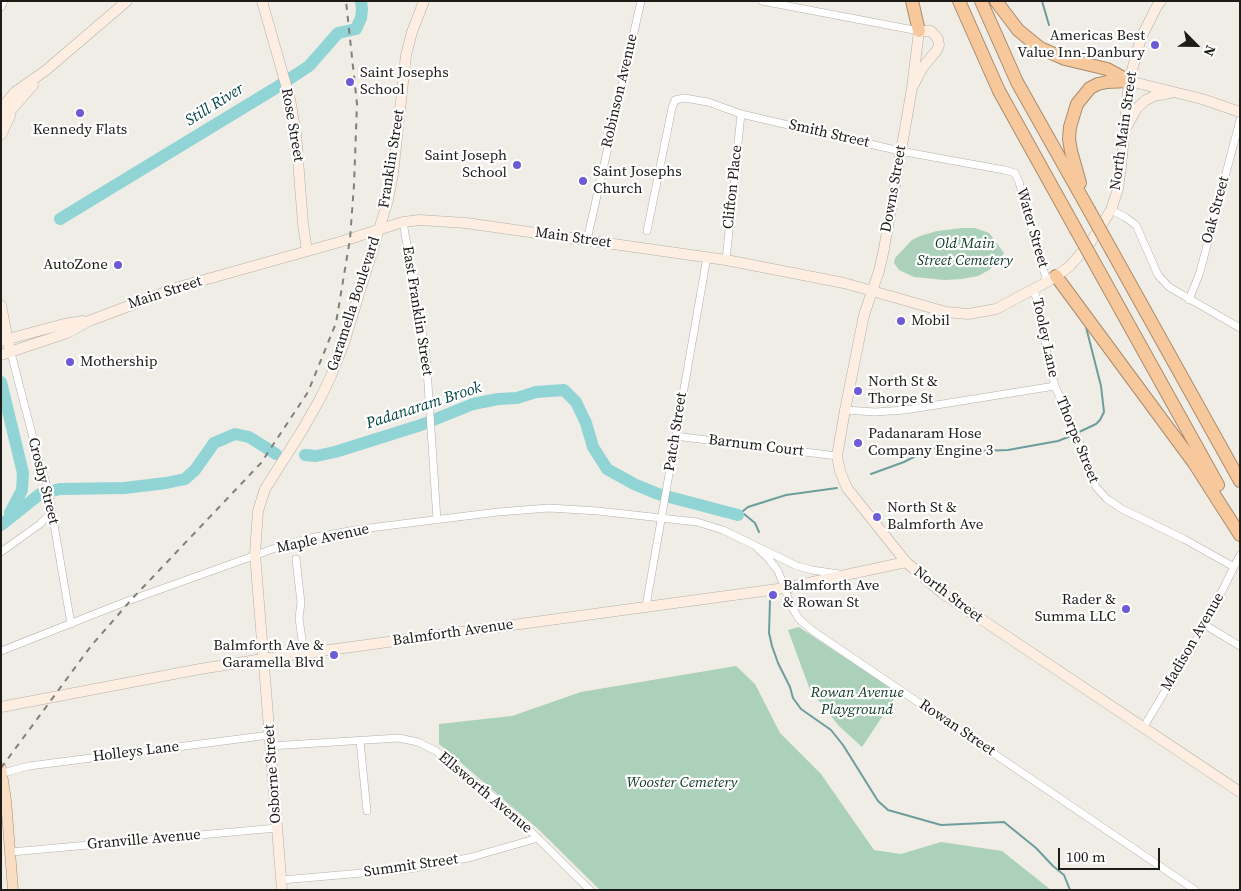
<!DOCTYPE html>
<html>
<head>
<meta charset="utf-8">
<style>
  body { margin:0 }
  #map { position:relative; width:1241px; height:891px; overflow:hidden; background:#efede5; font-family:"Source Serif 4",serif }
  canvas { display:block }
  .frame { position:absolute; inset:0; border:2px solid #1d1c19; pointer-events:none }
  .north { position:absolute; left:1171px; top:20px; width:50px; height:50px; -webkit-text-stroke:4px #fff; paint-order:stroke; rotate:113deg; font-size:14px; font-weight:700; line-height:20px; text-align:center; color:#1d1c19 }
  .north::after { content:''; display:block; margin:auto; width:18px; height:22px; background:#1d1c19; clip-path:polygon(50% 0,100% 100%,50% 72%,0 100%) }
  .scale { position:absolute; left:1058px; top:848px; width:102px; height:22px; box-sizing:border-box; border:2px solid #1d1c19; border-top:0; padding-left:6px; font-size:15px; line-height:18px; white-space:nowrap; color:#1d1c19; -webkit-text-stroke:4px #fff; paint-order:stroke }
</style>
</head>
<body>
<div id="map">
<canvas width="1241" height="891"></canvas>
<div class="frame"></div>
<div class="north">N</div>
<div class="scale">100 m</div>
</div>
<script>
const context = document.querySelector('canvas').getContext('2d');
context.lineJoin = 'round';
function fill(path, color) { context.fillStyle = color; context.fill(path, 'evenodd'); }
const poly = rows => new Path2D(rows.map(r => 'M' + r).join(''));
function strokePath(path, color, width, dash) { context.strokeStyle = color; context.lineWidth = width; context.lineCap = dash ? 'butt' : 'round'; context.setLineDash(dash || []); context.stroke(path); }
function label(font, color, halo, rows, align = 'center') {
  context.font = font + ' "Source Serif 4",serif'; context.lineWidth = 4.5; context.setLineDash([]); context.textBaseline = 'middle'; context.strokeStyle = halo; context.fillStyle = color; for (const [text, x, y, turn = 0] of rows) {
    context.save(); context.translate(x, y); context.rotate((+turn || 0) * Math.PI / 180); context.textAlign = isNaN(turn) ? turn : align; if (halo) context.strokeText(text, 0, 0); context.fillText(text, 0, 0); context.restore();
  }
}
fill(poly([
  [963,228,975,228,989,233,1004,253,996,264,989,270,978,276,962,279,944,280,914,277,899,270,894,263,895,258,912,240,920,236,937,231],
  [799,627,898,693,862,747,839,726,810,690,788,630],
  [736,666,755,684,780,733,821,774,874,850,901,854,941,842,1002,851,1051,890,600,890,538,829,439,744,439,724,512,716,581,692]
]), '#abd1bb');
strokePath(poly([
  [1042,1,1049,25],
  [1077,433,1096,424,1100,420,1104,412,1101,386,1086,327],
  [871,474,904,462,931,448,981,451,1008,450,1058,441,1073,435],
  [738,515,748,507,786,495,837,488],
  [739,515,744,514,755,523,759,532],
  [770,600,769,633,772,646,778,663,790,687,793,698,801,709,831,730,843,745,878,801,888,810,941,825,1004,822,1036,848,1053,866,1064,875,1070,890]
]), '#6e9d9d', 2);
strokePath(poly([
  [60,219,274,89,309,66,338,33,356,29,361,18,362,9,361,1],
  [1,382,23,473,22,490,10,513],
  [305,455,316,456,335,452,421,425,473,404,498,399,517,398,536,392,564,390,576,402,586,423,593,447,607,469,634,484,658,494,738,515],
  [1,525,40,494,60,489,124,488,166,483,185,479,195,470,214,443,235,434,249,437,276,454]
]), '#90d4d6', 12);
const street = poly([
  [762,1,919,31],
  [1,7,4,1],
  [1111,210,1125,217,1136,225,1158,275,1169,287,1240,328],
  [403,222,426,354,437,520],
  [647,231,672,108,675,100,684,98,708,102,741,114,900,151,1004,170,1015,173,1019,182,1047,282],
  [587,240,641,1],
  [726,260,741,114],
  [1034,290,1040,312,1049,365,1055,386,1078,439,1096,487,1107,499,1122,509,1184,539,1234,567],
  [1189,300,1200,272,1240,120],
  [11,353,39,461,48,489,71,624],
  [845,410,875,412,905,410,1055,386],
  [675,436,837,456],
  [758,549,768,558,778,571,785,588,790,604,799,619,813,631,1195,890],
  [1,552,40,524,52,512],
  [296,559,301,603,299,618,304,654],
  [646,606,707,257],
  [1205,625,1240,646],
  [1,651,125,602,284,545,310,538,361,529,498,512,549,508,598,511,697,522,723,530,797,566,812,570,839,574],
  [1143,728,1205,625,1240,555],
  [360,741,367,811],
  [270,746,399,738,418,742,436,751,506,807,590,890],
  [3,773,29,766,270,735],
  [11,852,277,828],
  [282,880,408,869,438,864,472,857,538,838]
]);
const secondary = poly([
  [262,1,290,99,296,134,303,224,307,251],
  [1129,81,1202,99,1240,112],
  [912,88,923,67,937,50,939,45,938,39,931,31,919,31,912,88,884,249,879,271,864,315,845,410,837,456,840,471,847,488,906,562,942,593,1240,792],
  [1,109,15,92,45,71,127,1],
  [1,122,33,85],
  [1127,126,1137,108,1146,100,1154,96,1170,93],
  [1,135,10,116],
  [1,305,9,346],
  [1,341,64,324,83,321],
  [1,355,67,333,89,321,179,287,343,241,403,222,420,220,466,223,726,260,844,283,946,312,968,314,996,309,1047,282,1069,267,1090,243,1111,210,1118,189,1121,167,1129,81,1141,38,1157,6,1161,1],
  [1,707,200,669,263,659,785,588,906,562],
  [282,890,255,554,258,511,265,489,303,429,321,397,331,376,344,343,388,200,393,174,406,55,412,32,424,1]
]);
const primary = poly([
  [1,768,6,800,13,890]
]);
const highway = poly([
  [912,1,919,31],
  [959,1,999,91,1075,228],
  [981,1,1017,82,1089,210],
  [996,1,1018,30,1040,48,1065,59,1107,69,1129,81],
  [1080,183,1071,151,1069,139,1070,127,1077,104,1090,88,1098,84,1107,82,1129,81],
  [1113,253,1240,481],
  [1099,271,1218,485],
  [1056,276,1194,463,1240,535]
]);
strokePath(street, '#b3b0a9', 8);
strokePath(secondary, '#b3b0a9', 11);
strokePath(primary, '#ab8c6e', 11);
strokePath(highway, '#ab8c6e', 14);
strokePath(street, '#fff', 7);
strokePath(secondary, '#fdeee1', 10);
strokePath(primary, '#fadec3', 10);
strokePath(highway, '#f7c89b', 12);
strokePath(poly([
  [1,768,91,646,131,600,261,463,308,392,336,323,350,239,354,185,357,104,346,1]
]), '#817f7a', 2, [6, 6]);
const highwayBridge = poly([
  [1089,210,1113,253],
  [1075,228,1099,271]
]);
strokePath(highwayBridge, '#ab8c6e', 14, []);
strokePath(highwayBridge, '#f7c89b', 12);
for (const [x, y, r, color] of [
  [1155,45,5,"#6d5bd5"],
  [350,82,5,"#6d5bd5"],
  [80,113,5,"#6d5bd5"],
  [517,165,5,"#6d5bd5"],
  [583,181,5,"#6d5bd5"],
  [118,265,5,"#6d5bd5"],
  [901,321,5,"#6d5bd5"],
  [70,362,5,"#6d5bd5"],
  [858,391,5,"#6d5bd5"],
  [858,443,5,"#6d5bd5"],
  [877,517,5,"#6d5bd5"],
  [773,595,5,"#6d5bd5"],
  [1126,609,5,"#6d5bd5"],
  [334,655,5,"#6d5bd5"]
]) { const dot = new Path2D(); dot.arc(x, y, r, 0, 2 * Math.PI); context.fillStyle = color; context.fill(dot); strokePath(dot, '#fff', 2); }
label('15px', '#1d1c19', '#fff', [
  ["Americas Best",1145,36,"right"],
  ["Value Inn-Danbury",1145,53,"right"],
  ["Saint Josephs",360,73],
  ["School",360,90],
  ["Kennedy Flats",80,130,"center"],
  ["Saint Joseph",507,156,"right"],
  ["School",507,173,"right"],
  ["Saint Josephs",593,172],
  ["Church",593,189],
  ["AutoZone",108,265,"right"],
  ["Mobil",911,321],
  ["Mothership",80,362],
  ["North St &",868,382],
  ["Thorpe St",868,399],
  ["Padanaram Hose",868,434],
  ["Company Engine 3",868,451],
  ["North St &",887,508],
  ["Balmforth Ave",887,525],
  ["Balmforth Ave",783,586],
  ["& Rowan St",783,603],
  ["Rader &",1116,600,"right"],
  ["Summa LLC",1116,617,"right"],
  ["Balmforth Ave &",324,646,"right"],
  ["Garamella Blvd",324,663,"right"]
], 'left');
label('15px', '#1d1c19', '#fff', [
  ["Robinson Avenue",620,91,-77],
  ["Rose Street",292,125,80],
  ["North Main Street",1124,131,-82],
  ["Smith Street",829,134,13],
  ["Franklin Street",392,159,-81],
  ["Clifton Place",733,187,-84],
  ["Downs Street",894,189,-80],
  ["Oak Street",1216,210,-75],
  ["Water Street",1032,228,74],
  ["Main Street",573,238,8],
  ["Main Street",165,293,-18],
  ["Garamella Boulevard",354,304,-72],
  ["East Franklin Street",417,311,81],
  ["Tooley Lane",1045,338,78],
  ["Patch Street",676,432,-81],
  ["Thorpe Street",1077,440,68],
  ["Barnum Court",756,446,7],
  ["Crosby Street",43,481,76],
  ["Maple Avenue",323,539,-12],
  ["North Street",948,595,37],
  ["Balmforth Avenue",453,633,-8],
  ["Madison Avenue",1193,642,-60],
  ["Rowan Street",957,728,34],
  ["Holleys Lane",136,752,-7],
  ["Osborne Street",273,774,-94],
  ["Ellsworth Avenue",485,793,40],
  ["Granville Avenue",144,840,-5],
  ["Summit Street",411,866,-8]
]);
label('italic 15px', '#0f3925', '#fff', [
  ["Old Main",965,244],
  ["Street Cemetery",965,261],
  ["Rowan Avenue",857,693],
  ["Playground",857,710],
  ["Wooster Cemetery",682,783]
]);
label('italic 16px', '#044547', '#fff', [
  ["Still River",215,105,-32],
  ["Padanaram Brook",424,406,-18]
]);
</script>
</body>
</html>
